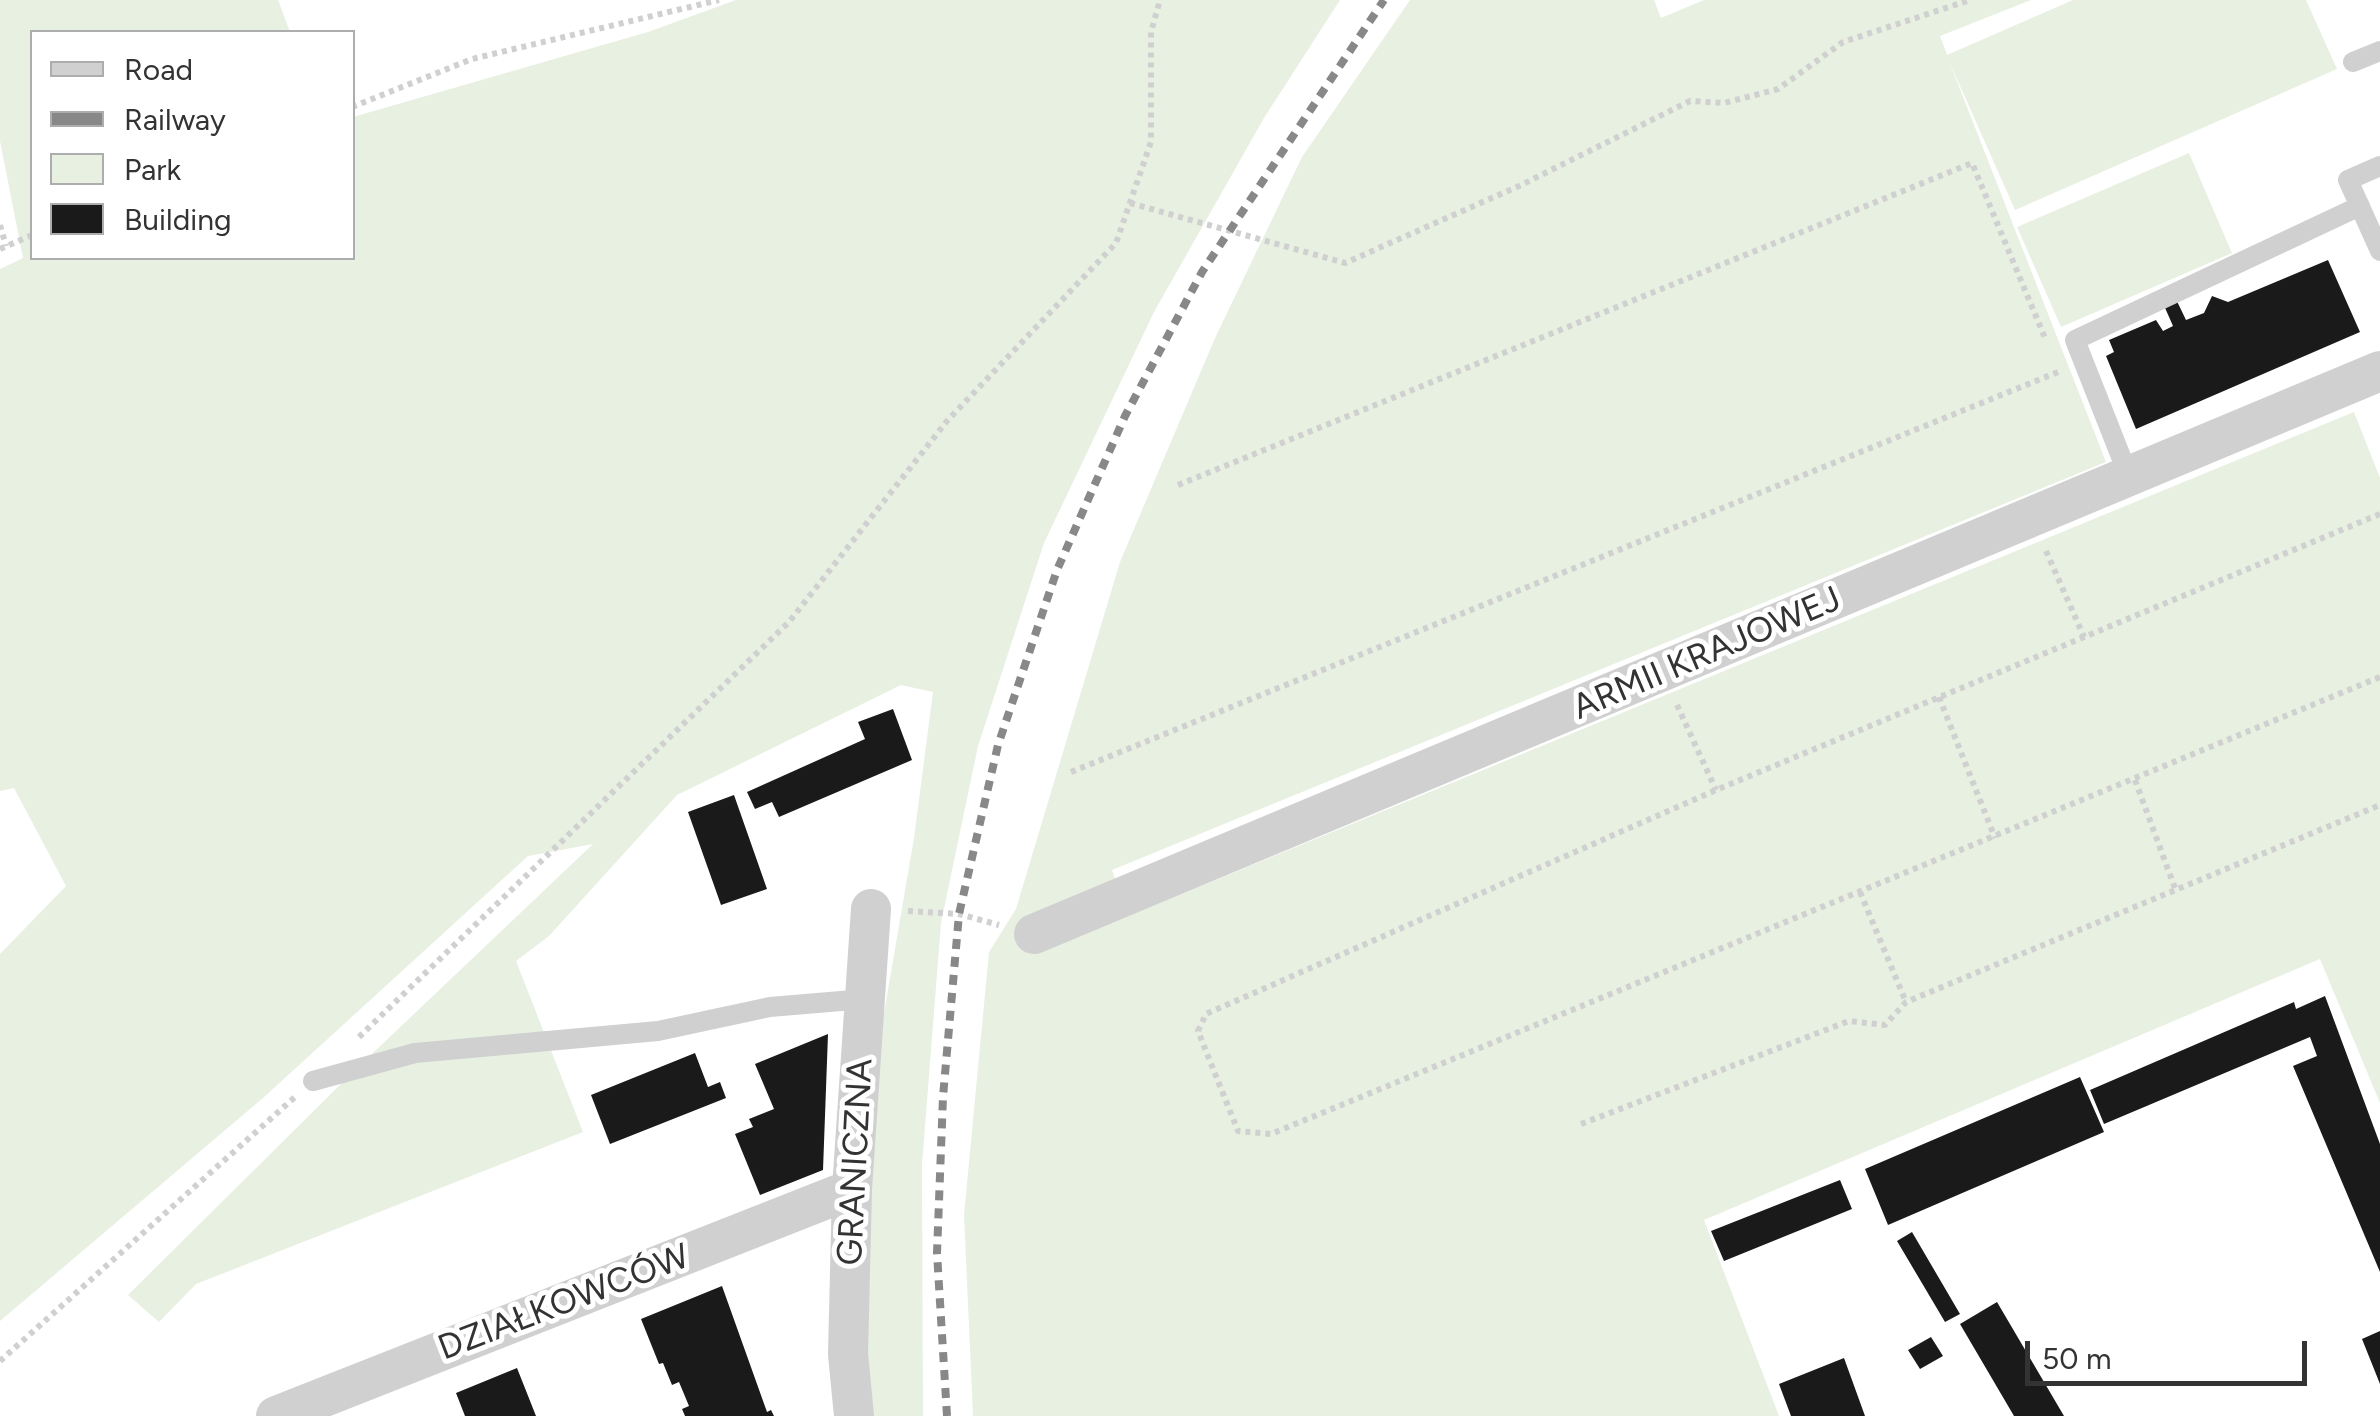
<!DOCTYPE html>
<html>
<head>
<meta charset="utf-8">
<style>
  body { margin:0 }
  #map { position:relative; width:2380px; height:1416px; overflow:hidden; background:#fff; font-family:Figtree,sans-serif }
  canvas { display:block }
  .legend { position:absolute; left:30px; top:30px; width:325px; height:230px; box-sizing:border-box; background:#fff; border:2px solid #adadad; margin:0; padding:12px 18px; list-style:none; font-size:30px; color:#333 }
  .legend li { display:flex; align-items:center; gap:20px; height:50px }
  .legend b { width:50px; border:2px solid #adadad }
  .scale { position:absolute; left:2025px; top:1341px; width:282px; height:45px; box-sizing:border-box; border:5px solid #333; border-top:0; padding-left:12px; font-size:30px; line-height:35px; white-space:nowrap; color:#333; -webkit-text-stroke:8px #fff; paint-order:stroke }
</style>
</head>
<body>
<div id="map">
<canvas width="2380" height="1416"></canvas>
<ul class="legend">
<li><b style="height:12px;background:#d0d0d0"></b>Road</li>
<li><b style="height:12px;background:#888"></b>Railway</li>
<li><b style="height:28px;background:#e7f0e1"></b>Park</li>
<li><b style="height:28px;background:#1a1a1a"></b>Building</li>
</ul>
<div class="scale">50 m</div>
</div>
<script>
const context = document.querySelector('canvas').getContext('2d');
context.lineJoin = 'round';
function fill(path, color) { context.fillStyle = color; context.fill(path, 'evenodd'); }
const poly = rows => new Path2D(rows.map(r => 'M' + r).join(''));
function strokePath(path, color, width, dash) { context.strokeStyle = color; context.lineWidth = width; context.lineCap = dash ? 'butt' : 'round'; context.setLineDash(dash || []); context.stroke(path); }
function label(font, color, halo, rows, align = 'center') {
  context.font = font + ' Figtree,sans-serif'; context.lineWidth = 10; context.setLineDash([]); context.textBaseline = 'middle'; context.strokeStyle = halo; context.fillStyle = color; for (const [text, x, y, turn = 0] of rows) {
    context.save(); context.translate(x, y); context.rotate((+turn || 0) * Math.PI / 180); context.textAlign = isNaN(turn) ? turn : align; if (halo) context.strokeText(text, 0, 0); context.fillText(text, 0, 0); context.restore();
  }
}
fill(poly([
  [0,0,278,0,290,32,32,32,32,258,352,258,353,117,648,32,736,0,1340,0,1264,118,1154,312,1044,543,978,746,941,923,922,1165,923,1416,873,1416,861,1311,881,1031,914,838,933,692,901,685,677,795,549,936,516,961,583,1132,196,1284,159,1322,128,1295,355,1070,593,844,528,856,263,1098,0,1321,0,954,66,886,14,788,0,791,0,269,23,258,0,141],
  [1410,0,1654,0,1661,18,1704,0,2031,0,1940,36,1947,55,2073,0,2306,0,2337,69,2015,210,1949,61,2106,462,1112,870,1128,916,2354,412,2380,478,2380,1103,2320,959,1704,1220,1779,1416,973,1416,964,1215,989,952,1016,909,1120,562,1215,338,1302,157],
  [2189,153,2232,253,2061,327,2017,227]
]), '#e7f0e1');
fill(poly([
  [2328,260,2360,332,2136,429,2106,356,2114,352,2109,340,2156,320,2163,331,2173,326,2162,301,2174,295,2186,320,2204,313,2212,296,2228,302],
  [893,709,912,760,779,817,772,802,755,809,747,792,865,739,858,722],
  [734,795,767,889,721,905,688,812],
  [2325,996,2380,1144,2380,1272,2293,1066,2317,1056,2310,1037,2104,1124,2090,1090,2294,1002,2296,1009],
  [828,1034,823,1170,760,1195,735,1134,753,1127,749,1119,774,1109,755,1064],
  [695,1053,708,1087,720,1082,726,1098,610,1144,591,1095],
  [2080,1077,2104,1132,1888,1225,1865,1169],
  [1840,1180,1852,1209,1724,1261,1711,1231],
  [1912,1232,1960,1314,1945,1322,1897,1241],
  [722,1286,767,1412,771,1410,774,1416,685,1416,682,1409,689,1406,679,1382,672,1385,663,1363,659,1364,641,1319],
  [1997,1302,2064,1416,2014,1416,1960,1324],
  [2380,1331,2380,1384,2362,1339],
  [1931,1337,1943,1356,1920,1369,1908,1350],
  [1844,1358,1865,1416,1791,1416,1779,1384],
  [517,1368,536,1416,465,1416,456,1393]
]), '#1a1a1a');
strokePath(poly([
  [352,107,472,59,719,0],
  [1130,203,1345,263,1519,186,1690,101,1724,103,1778,89,1843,42,1970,0],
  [0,225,6,246],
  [0,249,32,235],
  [1178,485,1972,163,2045,338],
  [2380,514,1716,790,1206,1014,1198,1031,1238,1131,1271,1134,2380,677],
  [2046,551,2084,637],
  [1939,697,1995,838],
  [1677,705,1716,790],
  [1071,772,2058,372],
  [2135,780,2176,891],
  [1860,892,1906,1002],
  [908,911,959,914,999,925],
  [359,1037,789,622,947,421,1116,243,1151,142,1151,32,1160,0],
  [1581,1124,1849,1021,1885,1025,1906,1002,2380,805],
  [0,1361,295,1097]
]), '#d0d0d0', 6, [5, 5]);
strokePath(poly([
  [2353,62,2380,51],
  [2380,166,2348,180,2380,251],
  [2129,477,2075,340,2360,206],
  [313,1081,415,1053,658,1031,770,1007,865,999]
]), '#d0d0d0', 20);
strokePath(poly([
  [1034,934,2380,371],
  [276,1416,852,1189],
  [854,1416,848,1354,852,1189,871,909]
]), '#d0d0d0', 40);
strokePath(poly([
  [947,1416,937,1253,943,1097,959,914,998,745,1057,570,1125,416,1202,272,1384,0]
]), '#888', 8, [10, 8]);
label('35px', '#333', '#fff', [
  ["ARMII KRAJOWEJ",1707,654,-23],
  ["GRANICZNA",856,1162,-87],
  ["DZIAŁKOWCÓW",564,1303,-21]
]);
</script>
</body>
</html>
